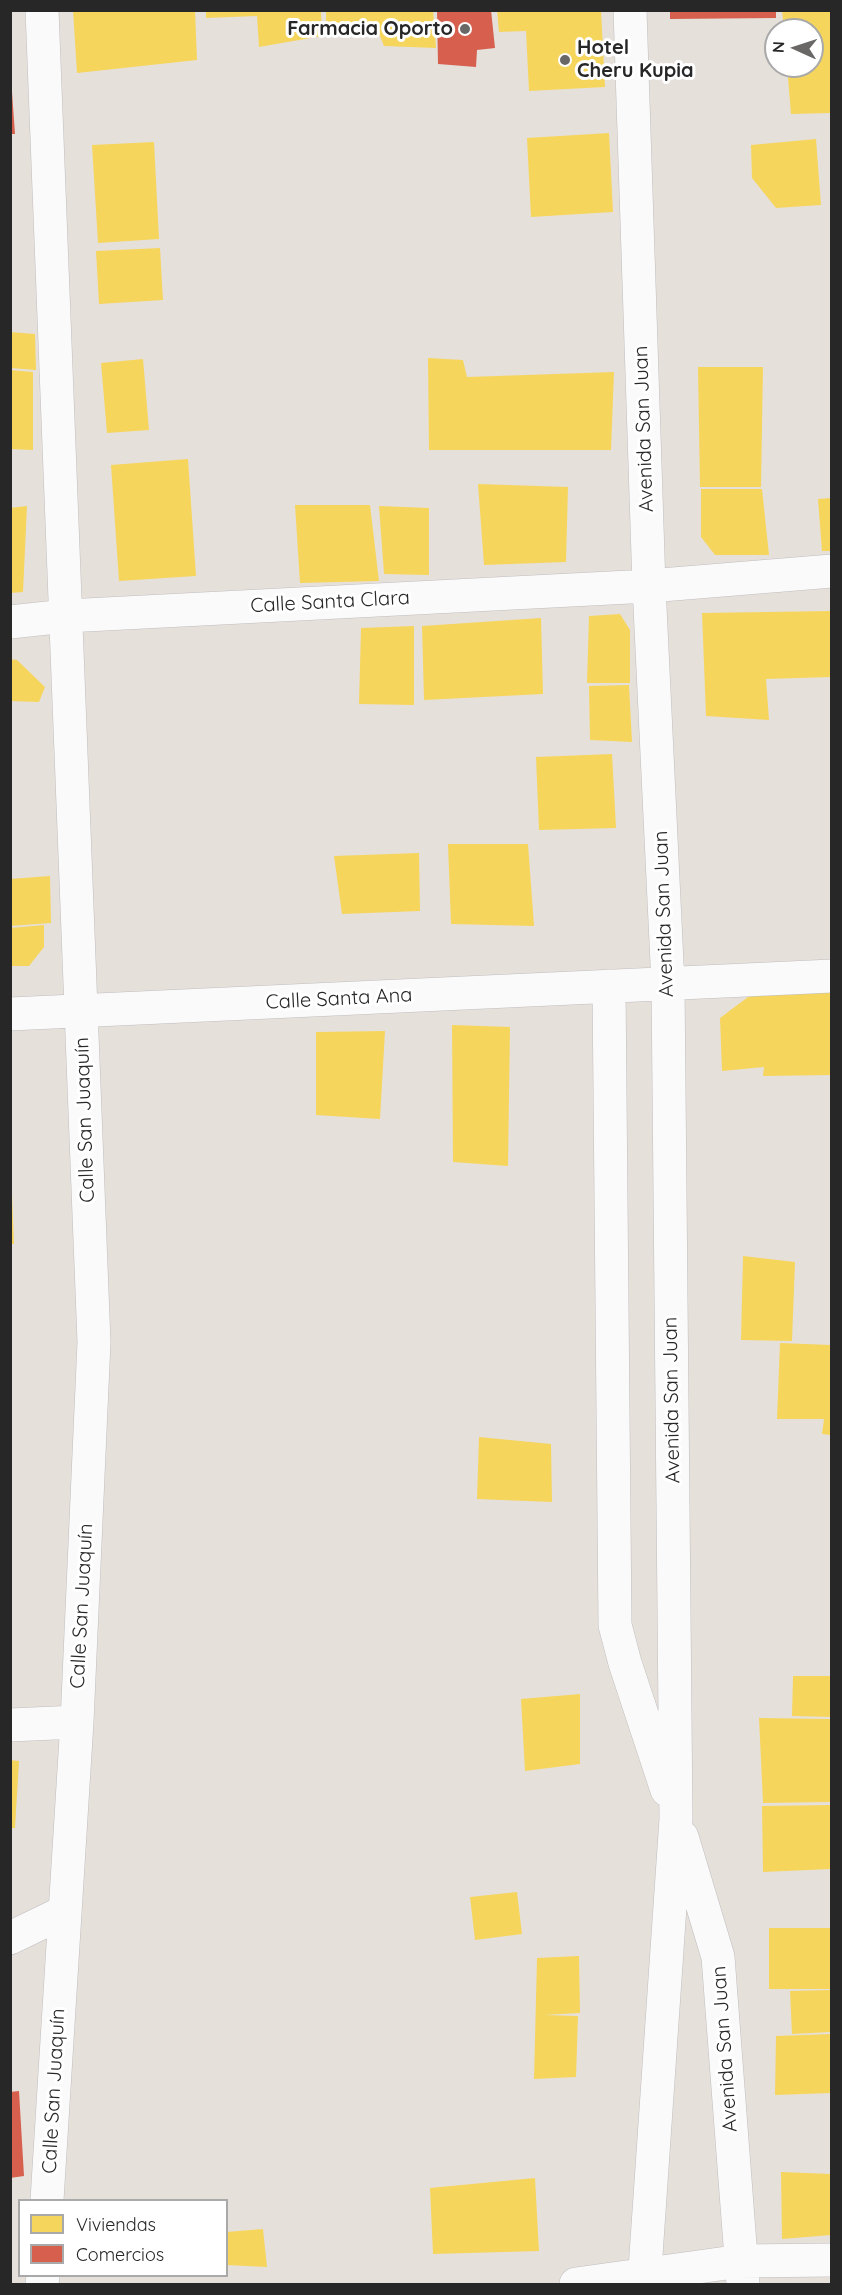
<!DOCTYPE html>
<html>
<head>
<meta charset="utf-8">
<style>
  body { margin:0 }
  #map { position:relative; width:842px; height:2295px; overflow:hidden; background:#e6e0db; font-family:Quicksand,sans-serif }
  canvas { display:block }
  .frame { position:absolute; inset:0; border:12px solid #272727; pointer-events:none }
  .legend { position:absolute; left:18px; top:2199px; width:210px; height:78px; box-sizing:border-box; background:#fff; border:2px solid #a9a9a9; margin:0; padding:8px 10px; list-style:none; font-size:18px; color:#272727 }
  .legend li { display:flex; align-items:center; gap:12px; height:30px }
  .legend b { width:30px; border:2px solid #a9a9a9 }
  .north { position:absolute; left:764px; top:18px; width:60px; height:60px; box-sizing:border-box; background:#fff; border:2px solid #a9a9a9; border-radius:50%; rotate:273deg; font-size:16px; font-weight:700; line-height:24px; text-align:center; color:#272727 }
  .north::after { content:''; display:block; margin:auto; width:21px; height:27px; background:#6a6866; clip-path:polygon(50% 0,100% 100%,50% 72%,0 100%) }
</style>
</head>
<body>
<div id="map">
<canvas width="842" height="2295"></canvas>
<div class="frame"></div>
<ul class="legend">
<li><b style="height:16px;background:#f6d55c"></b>Viviendas</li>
<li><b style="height:16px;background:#d6604d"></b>Comercios</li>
</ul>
<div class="north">N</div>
</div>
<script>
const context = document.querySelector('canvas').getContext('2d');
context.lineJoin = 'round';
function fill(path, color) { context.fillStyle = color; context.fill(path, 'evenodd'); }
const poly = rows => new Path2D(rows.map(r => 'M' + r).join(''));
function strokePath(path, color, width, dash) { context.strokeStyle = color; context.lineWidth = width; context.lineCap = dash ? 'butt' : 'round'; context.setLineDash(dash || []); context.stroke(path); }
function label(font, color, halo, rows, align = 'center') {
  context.font = font + ' Quicksand,sans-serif'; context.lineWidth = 6; context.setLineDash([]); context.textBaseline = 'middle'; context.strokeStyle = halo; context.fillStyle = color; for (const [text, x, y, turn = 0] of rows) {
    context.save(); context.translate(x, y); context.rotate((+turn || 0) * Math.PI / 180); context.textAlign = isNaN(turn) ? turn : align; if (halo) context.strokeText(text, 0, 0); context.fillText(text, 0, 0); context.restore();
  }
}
fill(poly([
  [73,10,195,10,197,60,77,73],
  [206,10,321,10,322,36,259,47,257,16,206,18],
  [326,10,433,10,436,48,384,46,377,29,326,30],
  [497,10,601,10,605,87,529,91,526,31,499,32],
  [782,10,831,10,831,113,791,114,787,66,812,66,812,30,784,30],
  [609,133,613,212,531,217,527,138],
  [816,139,821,205,776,208,752,178,751,145],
  [154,142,159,239,98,243,92,145],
  [160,248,163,300,99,304,96,251],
  [10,332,35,334,36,370,10,368],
  [428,358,463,360,467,377,614,372,611,450,429,450],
  [143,359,149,430,107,433,101,363],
  [698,367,763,367,761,487,700,487],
  [10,370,33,372,33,450,10,449],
  [188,459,196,576,119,581,111,465],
  [478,484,568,487,566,562,484,565],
  [701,489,762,489,769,555,715,555,701,537],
  [831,498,831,551,822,551,818,499],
  [295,505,370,505,379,581,300,583],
  [27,506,23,592,10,593,10,508],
  [379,506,429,508,429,575,384,574],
  [831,611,831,677,766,679,769,720,706,716,702,613],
  [620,614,630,630,630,683,587,683,589,616],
  [541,618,543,694,424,700,422,626],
  [414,626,414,705,359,704,361,628],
  [10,659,17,660,45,687,39,702,10,701],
  [629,685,632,742,590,740,589,686],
  [612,754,616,828,539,830,536,757],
  [448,844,528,844,534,926,451,924],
  [419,853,420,911,342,914,334,856],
  [50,876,51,923,10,926,10,879],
  [44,925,44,947,29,966,10,966,10,928],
  [831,990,831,1075,763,1076,764,1067,722,1071,720,1018,752,994],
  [452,1025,510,1027,508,1166,453,1162],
  [385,1031,380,1119,316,1115,316,1032],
  [10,1195,12,1195,14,1244,10,1244],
  [743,1256,795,1262,792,1341,741,1340],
  [780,1343,831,1345,831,1435,822,1434,824,1419,777,1419],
  [479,1437,551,1444,552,1502,477,1499],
  [793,1676,831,1676,831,1717,792,1716],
  [580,1694,580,1764,525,1771,521,1699],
  [759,1718,831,1719,831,1802,763,1803],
  [10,1760,19,1761,15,1828,10,1828],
  [831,1805,831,1869,763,1872,762,1806],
  [517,1892,522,1934,475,1940,470,1897],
  [769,1928,831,1928,831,1989,769,1989],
  [579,1956,580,2013,544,2015,578,2016,576,2077,534,2079,537,1958],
  [831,1990,831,2032,792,2034,790,1991],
  [831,2034,831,2093,775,2095,776,2036],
  [781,2172,831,2174,831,2235,782,2239],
  [535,2178,539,2251,433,2254,430,2188],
  [263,2229,267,2267,226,2265,226,2232]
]), '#f6d55c');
fill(poly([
  [437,10,491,10,495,48,477,50,476,67,438,64],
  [670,10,776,10,776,18,670,19],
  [10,92,12,92,15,134,10,134],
  [19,2091,24,2176,10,2178,10,2092]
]), '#d6604d');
const minor = poly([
  [42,10,94,1342,77,1722,47,2200],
  [630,10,649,586,668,984,676,1819,644,2284],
  [10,622,66,616,649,586,832,571],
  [609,986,615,1625,625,1663,667,1790],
  [10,1014,832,976],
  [10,1725,77,1722],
  [682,1837,718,1957,743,2284],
  [10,1938,64,1912],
  [42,2284,43,2276],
  [576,2284,741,2261,832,2260]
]);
strokePath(minor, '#bfbdbd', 34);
strokePath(minor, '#fbfafa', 33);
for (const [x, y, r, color] of [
  [465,29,6,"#6a6866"],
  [565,60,6,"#6a6866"]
]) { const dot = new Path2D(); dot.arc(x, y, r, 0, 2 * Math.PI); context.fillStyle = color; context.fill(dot); strokePath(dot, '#fff', 2); }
label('bold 20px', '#272727', '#fff', [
  ["Farmacia Oporto",453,29],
  ["Hotel",577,48,"left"],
  ["Cheru Kupia",577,71,"left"]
], 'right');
label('20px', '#272727', '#fff', [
  ["Avenida San Juan",644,429,-92],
  ["Calle Santa Clara",330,602,-3],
  ["Avenida San Juan",664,914,-92],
  ["Calle Santa Ana",339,999,-3],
  ["Calle San Juaquín",85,1120,-92],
  ["Avenida San Juan",672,1400,-91],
  ["Calle San Juaquín",82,1606,-87],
  ["Avenida San Juan",725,2049,-94],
  ["Calle San Juaquín",54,2091,-87]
]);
</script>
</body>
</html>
